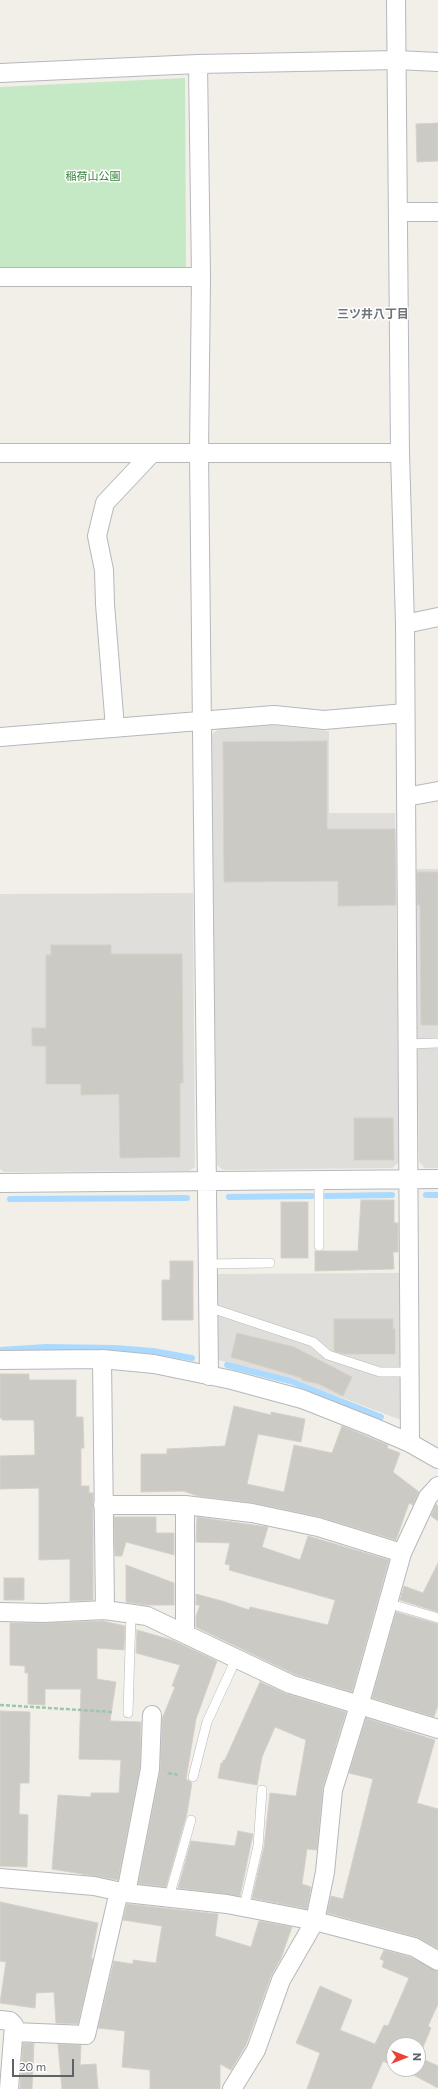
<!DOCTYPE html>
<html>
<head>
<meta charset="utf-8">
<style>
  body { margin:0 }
  #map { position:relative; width:438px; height:2089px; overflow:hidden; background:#f1efe8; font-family:Commissioner,sans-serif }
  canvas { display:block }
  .north { position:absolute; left:386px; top:2037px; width:40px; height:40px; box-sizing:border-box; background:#fff; border:1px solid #bfc1c3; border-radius:50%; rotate:90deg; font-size:11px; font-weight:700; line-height:16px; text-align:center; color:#5f6368 }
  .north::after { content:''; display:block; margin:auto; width:14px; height:18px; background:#ea4335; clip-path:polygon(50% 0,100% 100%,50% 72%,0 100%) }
  .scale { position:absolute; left:12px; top:2059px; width:62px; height:18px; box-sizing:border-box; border:2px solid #5f6368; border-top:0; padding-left:5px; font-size:12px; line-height:14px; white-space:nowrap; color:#5f6368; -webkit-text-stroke:3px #fff; paint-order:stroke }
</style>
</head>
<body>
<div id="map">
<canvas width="438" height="2089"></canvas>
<div class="north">N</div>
<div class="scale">20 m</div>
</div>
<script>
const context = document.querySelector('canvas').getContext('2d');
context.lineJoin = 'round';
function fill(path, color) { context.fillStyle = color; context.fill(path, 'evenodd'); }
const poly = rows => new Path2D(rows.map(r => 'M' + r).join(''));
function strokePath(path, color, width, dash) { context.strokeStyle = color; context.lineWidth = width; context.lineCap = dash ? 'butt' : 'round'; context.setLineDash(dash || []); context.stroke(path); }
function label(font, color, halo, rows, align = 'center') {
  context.font = font + ' Commissioner,"Noto Sans JP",sans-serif'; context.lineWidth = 3; context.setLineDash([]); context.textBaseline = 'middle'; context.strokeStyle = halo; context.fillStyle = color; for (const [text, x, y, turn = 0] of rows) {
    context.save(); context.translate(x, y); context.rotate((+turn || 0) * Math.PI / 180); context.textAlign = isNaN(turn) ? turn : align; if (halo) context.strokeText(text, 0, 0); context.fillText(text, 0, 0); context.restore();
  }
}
fill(poly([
  [271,725,329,731,329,813,395,813,399,1162,392,1168,223,1170,217,1165,211,735,220,728],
  [415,869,438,869,438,1168,424,1168,419,1161],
  [193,893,195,1167,189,1171,4,1172,0,1169,0,894],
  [400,1273,401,1420,290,1378,218,1360,218,1274]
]), '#e0deda');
fill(poly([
  [185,78,186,268,0,270,0,87]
]), '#c5e8c5');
strokePath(poly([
  [426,1195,438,1195],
  [326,1196,392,1195],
  [229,1197,312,1196],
  [10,1199,187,1198],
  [0,1350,46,1347,115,1348,153,1351,192,1358],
  [227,1365,290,1381,381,1417]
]), '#aadaff', 6);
const building = poly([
  [438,123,438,161,417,162,416,124,438,123],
  [327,741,327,829,395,829,396,905,338,906,338,881,224,882,223,742,327,741],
  [417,872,438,872,438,1025,421,1025,420,905,417,905,417,872],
  [51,945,111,945,111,954,182,954,183,1083,180,1083,180,1157,120,1158,119,1094,81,1095,81,1084,46,1084,46,1046,32,1046,32,1028,46,1028,46,955,51,955,51,945],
  [354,1118,393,1118,394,1160,354,1160,354,1118],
  [361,1200,394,1200,394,1223,398,1223,398,1252,393,1252,394,1269,315,1271,315,1251,358,1251,361,1200],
  [281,1202,308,1202,308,1258,281,1258,281,1202],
  [170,1261,193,1261,193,1320,162,1320,162,1280,170,1280,170,1261],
  [334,1319,393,1319,393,1329,395,1329,395,1354,344,1354,334,1351,334,1319],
  [237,1333,294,1347,352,1377,343,1396,319,1384,302,1380,302,1378,231,1357,237,1333],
  [0,1374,29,1374,29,1380,76,1380,76,1417,83,1417,84,1448,81,1448,81,1486,89,1486,89,1493,93,1493,93,1600,70,1601,70,1559,39,1560,39,1488,0,1489,0,1456,35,1455,34,1420,2,1420,2,1418,0,1418,0,1374],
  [234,1406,271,1415,271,1412,305,1419,301,1442,258,1434,247,1484,284,1492,294,1445,332,1453,342,1426,388,1445,387,1448,400,1453,393,1472,419,1492,413,1505,409,1503,396,1540,320,1517,254,1503,198,1496,183,1491,141,1492,141,1454,167,1454,167,1449,225,1446,234,1406],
  [436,1504,438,1506,438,1521,431,1516,436,1504],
  [114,1517,156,1517,156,1533,174,1533,174,1555,126,1542,122,1556,115,1556,114,1517],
  [197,1517,268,1527,262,1547,300,1560,308,1536,389,1560,352,1692,294,1674,196,1627,196,1616,200,1605,196,1605,196,1594,222,1601,249,1610,250,1607,328,1625,335,1600,229,1570,230,1565,225,1564,230,1543,196,1542,197,1517],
  [438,1563,438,1612,400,1600,404,1586,423,1593,438,1563],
  [126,1565,174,1583,174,1605,146,1605,126,1602,126,1565],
  [4,1578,24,1578,24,1600,4,1600,4,1578],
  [396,1612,438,1624,438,1705,434,1717,372,1698,396,1612],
  [103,1621,125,1626,124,1650,97,1648,97,1679,116,1682,110,1721,141,1722,140,1768,118,1880,52,1869,58,1795,91,1797,91,1793,119,1793,121,1760,79,1759,81,1689,45,1689,45,1705,28,1704,28,1673,25,1673,25,1666,10,1665,10,1623,45,1623,103,1621],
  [137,1630,172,1640,217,1661,196,1719,186,1779,192,1783,187,1813,166,1887,138,1884,160,1771,162,1719,175,1687,172,1686,180,1665,136,1653,137,1630],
  [260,1682,287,1694,346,1712,323,1787,317,1850,307,1849,302,1884,311,1887,307,1909,252,1898,264,1847,270,1793,296,1796,306,1740,275,1727,262,1757,257,1785,218,1778,221,1763,223,1763,223,1760,225,1760,260,1682],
  [0,1711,30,1712,29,1783,20,1783,19,1814,28,1815,27,1867,0,1866,0,1711],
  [366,1718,435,1740,417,1803,438,1809,438,1949,417,1937,327,1913,331,1896,343,1899,373,1779,349,1773,366,1718],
  [238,1831,253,1834,240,1896,178,1888,191,1841,235,1846,238,1831],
  [0,1902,98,1923,91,1959,93,1959,78,2024,56,2023,54,1992,36,1993,35,2008,0,2003,6,1962,0,1961,0,1902],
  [127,1904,218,1914,215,1936,251,1947,259,1921,292,1927,281,1958,271,1976,246,2045,231,2070,220,2064,220,2089,150,2089,150,2070,122,2067,125,2031,98,2028,114,1961,133,1964,133,1960,156,1963,162,1926,123,1920,127,1904],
  [384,1950,410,1957,438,1971,438,2004,428,2026,431,2028,419,2057,438,2066,438,2088,402,2069,418,2069,418,2045,394,2045,394,2066,383,2061,371,2089,307,2089,320,2053,296,2043,320,1986,352,2000,340,2030,375,2044,384,2025,388,2026,409,1978,382,1967,384,1961,380,1959,384,1950],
  [23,2043,34,2043,32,2089,20,2089,23,2043],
  [58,2044,81,2045,80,2065,96,2064,98,2089,62,2089,58,2044]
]);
fill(building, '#cccac5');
strokePath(building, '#d6d1c6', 1);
const service = poly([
  [408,1044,438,1043],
  [319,1180,319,1246],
  [208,1264,270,1263],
  [208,1307,313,1342,328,1355,380,1372,410,1372],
  [387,1603,438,1618],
  [128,1713,131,1614],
  [193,1777,207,1722,236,1659],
  [169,1897,191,1820],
  [244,1907,258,1846,262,1790]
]);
const minor = poly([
  [396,0,400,453,405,624,410,1443],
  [198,64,201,277,199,453,209,1376],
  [0,73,198,64,397,60,438,62],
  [398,212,438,212],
  [0,277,201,277],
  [0,453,400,453],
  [405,624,438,617],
  [115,728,105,604,104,570,97,536,105,503,152,453],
  [0,737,274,715,324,720,405,713],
  [406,797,438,791],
  [0,1183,438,1179],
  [102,1359,105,1610],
  [0,1360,102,1359,154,1364,232,1380,302,1399,373,1427,410,1443,438,1459],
  [103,1505,185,1505,252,1513,318,1527,402,1553],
  [0,1612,44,1613,105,1610,147,1616,290,1684,438,1729],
  [185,1634,185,1505],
  [0,1878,94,1886,126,1893,227,1904,315,1921,414,1947,438,1961],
  [126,1893,150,1769,152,1715],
  [0,2020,10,2021,14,2025,9,2089],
  [14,2032,86,2035,119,1891],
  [232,2089,256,2050,281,1980,315,1921,325,1872,333,1790,359,1706,402,1553,428,1497,438,1486]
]);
strokePath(service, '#b5b8bc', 10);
strokePath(minor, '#b5b8bc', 20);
strokePath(poly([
  [0,1705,113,1712],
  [168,1773,179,1775]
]), '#9cc7a9', 2.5, [4, 2]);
strokePath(service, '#fff', 9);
strokePath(minor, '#fff', 18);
label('11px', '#348238', '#fff', [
  ["稲荷山公園",93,176]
]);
label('bold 12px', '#70757a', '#fff', [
  ["三ツ井八丁目",373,314]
]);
</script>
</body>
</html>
